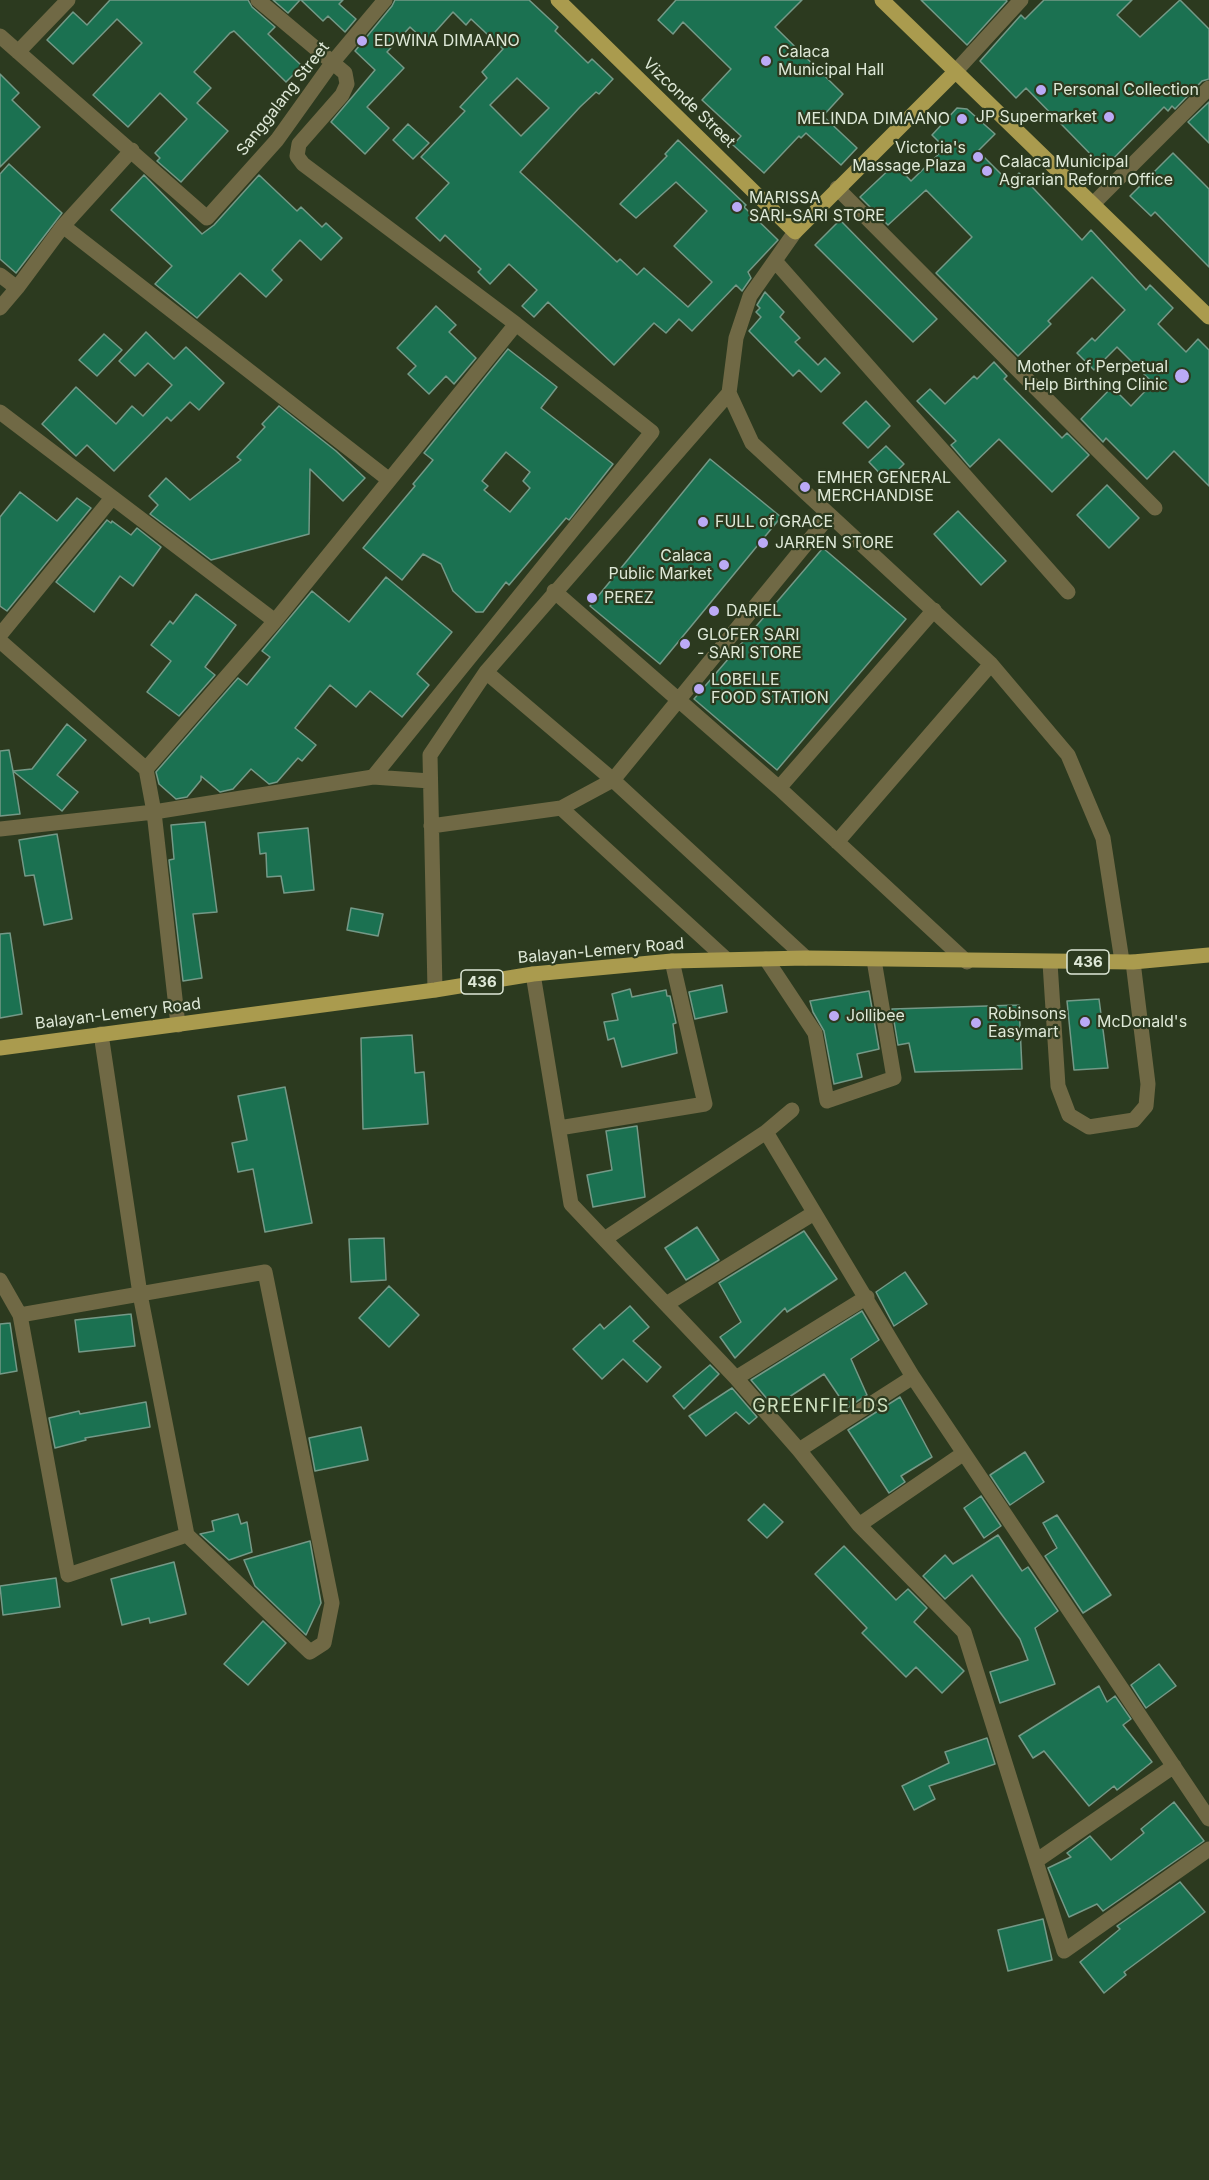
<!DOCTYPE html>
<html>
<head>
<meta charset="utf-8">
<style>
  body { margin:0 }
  canvas { display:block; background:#2c3a1f }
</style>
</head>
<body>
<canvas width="1209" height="2180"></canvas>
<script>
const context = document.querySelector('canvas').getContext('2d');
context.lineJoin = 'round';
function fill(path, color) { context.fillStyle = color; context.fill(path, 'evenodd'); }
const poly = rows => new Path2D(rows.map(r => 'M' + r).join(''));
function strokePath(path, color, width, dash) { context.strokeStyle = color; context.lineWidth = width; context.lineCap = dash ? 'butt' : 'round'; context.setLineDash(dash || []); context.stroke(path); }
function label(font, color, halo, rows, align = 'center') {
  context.font = font + ' Inter,sans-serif'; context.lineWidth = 4.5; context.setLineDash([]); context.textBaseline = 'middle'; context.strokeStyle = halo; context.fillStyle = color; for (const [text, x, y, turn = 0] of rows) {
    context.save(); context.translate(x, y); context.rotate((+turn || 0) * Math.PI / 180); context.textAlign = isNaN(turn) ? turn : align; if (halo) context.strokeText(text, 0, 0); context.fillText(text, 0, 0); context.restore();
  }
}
const building = poly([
  [110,0,248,0,252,7,275,27,268,34,302,66,286,82,234,31,230,33,194,72,211,88,197,103,228,131,181,182,157,161,160,158,155,153,187,119,160,93,128,127,93,95,142,43,117,19,73,64,47,40,73,12,87,25,110,0],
  [273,0,300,0,288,13,273,0],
  [301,0,343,0,339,4,356,19,345,32,328,16,323,21,301,0],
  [395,0,529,0,558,27,555,31,588,63,592,59,613,79,599,94,596,92,580,107,520,172,617,262,620,259,637,275,644,268,688,307,712,282,674,246,707,211,676,182,636,218,620,204,667,156,665,154,678,140,746,205,744,207,778,240,748,272,751,278,742,291,736,285,692,331,679,319,666,333,654,323,614,365,548,302,534,317,522,306,537,290,509,264,490,284,478,272,481,269,445,235,440,241,416,218,449,183,421,157,465,111,460,107,487,78,482,72,503,49,471,19,466,25,453,12,426,42,410,27,387,52,404,68,367,107,389,128,365,154,331,122,375,70,355,51,392,6,395,0],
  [517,78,549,108,521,136,490,105,517,78],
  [676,0,802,0,775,27,843,94,823,116,857,148,841,165,806,133,801,138,799,136,764,173,733,145,741,136,702,100,731,69,683,22,673,34,658,20,676,0],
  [921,0,1006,0,1007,1,967,45,921,0],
  [1044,0,1132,0,1117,15,1140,37,1180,0,1209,29,1209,79,1202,81,1175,109,1172,106,1168,111,1164,107,1104,168,1026,88,1016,98,980,61,1021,15,1025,19,1044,0],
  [0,74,19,93,12,100,40,127,0,167,0,74],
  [1209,102,1209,143,1188,122,1209,102],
  [957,108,967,109,995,134,978,151,1010,183,1019,173,1082,240,1091,230,1146,290,1150,285,1173,308,1158,324,1186,352,1198,339,1209,350,1209,486,1174,451,1147,479,1106,438,1103,442,1081,419,1112,387,1131,406,1153,383,1117,347,1094,370,1077,353,1092,338,1095,341,1125,310,1092,277,1048,321,1051,324,1018,356,936,273,972,237,926,190,888,225,860,197,895,164,911,181,945,148,932,135,957,108],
  [408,124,429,143,413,159,393,140,408,124],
  [1173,153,1209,189,1209,267,1155,212,1151,216,1130,196,1173,153],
  [9,164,62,213,16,273,0,259,0,174,9,164],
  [144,175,202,234,214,225,259,175,297,211,301,207,322,227,326,223,342,238,321,260,300,240,272,270,282,280,266,297,240,273,197,318,155,284,172,266,111,210,144,175],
  [840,220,937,319,913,342,815,245,840,220],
  [765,292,784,312,780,317,800,338,795,342,818,365,825,358,840,373,821,392,799,370,793,376,749,331,761,317,756,312,760,308,757,305,765,292],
  [436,306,456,325,449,332,476,358,454,384,446,376,429,394,408,374,416,366,397,348,436,306],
  [146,332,174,359,186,347,224,383,199,410,190,402,171,421,167,417,114,471,87,445,76,456,42,424,76,387,116,424,132,406,143,416,172,385,148,363,135,376,119,361,146,332],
  [104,334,122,350,97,376,79,360,104,334],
  [508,349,557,387,541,408,613,464,569,520,566,518,509,585,506,582,483,612,476,612,453,591,441,564,423,554,402,580,363,548,415,486,413,484,433,460,424,453,508,349],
  [506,452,530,472,523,481,530,488,510,512,484,490,488,486,482,481,506,452],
  [994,362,1007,376,1004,379,1062,438,1067,433,1089,455,1052,492,999,439,970,467,951,445,956,441,917,401,930,389,945,404,974,376,977,379,994,362],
  [866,401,890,426,868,448,843,423,866,401],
  [279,406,336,451,365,478,343,501,310,469,309,534,211,560,150,514,158,505,149,496,166,478,190,500,241,460,237,457,265,427,262,424,279,406],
  [886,446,904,464,887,481,869,462,886,446],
  [710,459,781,517,660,664,590,606,710,459],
  [1107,485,1139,518,1109,548,1077,515,1107,485],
  [20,492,57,521,77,498,91,508,7,611,0,606,0,517,20,492],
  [958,511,1006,561,981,585,934,534,958,511],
  [107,520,111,523,112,521,131,535,137,528,161,547,133,586,120,576,94,612,56,582,107,520],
  [823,548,906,619,777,770,694,699,823,548],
  [386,577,452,632,417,674,429,685,402,717,370,691,356,707,330,685,295,728,316,745,302,761,298,758,277,782,269,784,251,769,233,789,220,792,201,776,201,780,187,797,176,799,159,784,156,772,238,678,247,685,270,657,262,651,312,591,349,622,386,577],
  [196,594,236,625,205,667,215,675,179,716,147,692,171,661,151,645,170,621,173,624,196,594],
  [67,724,86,740,57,775,78,792,62,811,13,771,20,814,0,816,0,751,9,750,13,771,32,769,67,724],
  [205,822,217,912,193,914,202,978,183,981,169,860,174,859,171,825,205,822],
  [308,828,314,890,284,893,281,876,267,877,266,853,260,854,258,833,308,828],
  [57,834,72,919,44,925,34,875,25,876,19,840,57,834],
  [351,908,383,914,378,936,347,930,351,908],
  [10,933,22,1014,0,1018,0,934,10,933],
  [722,985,727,1012,695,1019,689,992,722,985],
  [630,989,632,997,666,990,667,996,670,996,676,1023,673,1024,677,1053,622,1067,614,1038,608,1040,604,1022,618,1020,612,994,630,989],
  [869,991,879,1049,857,1054,862,1077,834,1084,824,1031,813,1012,810,1001,869,991],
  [1099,999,1108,1068,1074,1070,1067,1001,1099,999],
  [1019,1005,1022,1069,915,1072,909,1043,898,1045,892,1009,1019,1005],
  [412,1035,415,1073,424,1072,428,1124,363,1129,361,1038,412,1035],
  [285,1087,312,1223,265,1232,253,1169,238,1172,232,1143,247,1140,238,1096,285,1087],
  [637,1126,645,1197,593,1207,587,1175,612,1170,606,1131,637,1126],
  [697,1227,719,1260,686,1280,665,1248,697,1227],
  [804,1231,837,1279,787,1312,785,1308,735,1358,720,1337,741,1322,719,1283,804,1231],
  [384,1238,386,1280,351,1282,349,1239,384,1238],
  [905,1272,927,1304,894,1326,876,1292,905,1272],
  [389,1286,419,1315,389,1347,359,1318,389,1286],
  [630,1306,649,1327,633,1341,661,1367,647,1382,623,1359,602,1379,573,1349,600,1324,604,1329,630,1306],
  [862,1311,879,1340,851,1359,867,1395,847,1408,824,1374,774,1407,751,1380,862,1311],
  [131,1314,135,1346,79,1352,75,1320,131,1314],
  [10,1323,17,1371,0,1374,0,1324,10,1323],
  [710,1365,719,1374,684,1409,673,1396,710,1365],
  [732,1388,757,1417,749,1424,736,1412,706,1436,689,1416,732,1388],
  [900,1397,932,1457,901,1476,905,1482,889,1493,848,1430,900,1397],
  [146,1402,150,1427,85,1438,86,1440,55,1448,49,1418,79,1411,80,1414,146,1402],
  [361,1427,368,1460,315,1471,309,1438,361,1427],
  [1025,1452,1044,1482,1010,1505,990,1475,1025,1452],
  [981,1496,1001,1526,984,1538,964,1508,981,1496],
  [764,1504,783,1522,767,1538,748,1520,764,1504],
  [238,1514,241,1524,247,1522,252,1552,229,1560,200,1534,214,1531,212,1521,238,1514],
  [1057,1515,1111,1595,1083,1613,1045,1556,1057,1548,1043,1523,1057,1515],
  [998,1535,1022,1571,1028,1567,1058,1611,1035,1628,1055,1684,1000,1703,990,1672,1028,1660,1020,1639,972,1575,945,1599,923,1576,945,1555,953,1564,998,1535],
  [310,1541,321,1603,306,1635,255,1586,244,1560,310,1541],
  [844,1546,896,1600,908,1589,927,1608,914,1622,964,1671,942,1693,916,1667,906,1677,862,1633,867,1628,815,1574,844,1546],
  [174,1562,186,1614,150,1623,149,1618,122,1625,111,1579,174,1562],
  [56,1578,60,1607,3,1615,0,1586,56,1578],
  [263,1621,286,1643,248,1685,224,1664,263,1621],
  [1159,1664,1176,1686,1146,1708,1131,1685,1159,1664],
  [1099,1686,1107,1702,1115,1696,1131,1719,1123,1725,1152,1762,1117,1790,1114,1786,1089,1806,1044,1751,1033,1758,1019,1736,1099,1686],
  [987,1738,995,1764,929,1786,935,1799,914,1810,902,1786,949,1763,945,1752,987,1738],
  [1174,1802,1204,1841,1103,1911,1097,1904,1069,1917,1048,1868,1071,1857,1067,1853,1090,1836,1111,1860,1144,1833,1141,1829,1174,1802],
  [1180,1882,1205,1912,1124,1972,1126,1975,1104,1993,1080,1962,1120,1929,1117,1926,1180,1882],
  [1043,1919,1052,1960,1008,1971,998,1930,1043,1919]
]);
fill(building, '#1b7151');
strokePath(building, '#749987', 1.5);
strokePath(poly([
  [258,0,345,73,347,84,342,95,299,144,297,156,303,164,516,324,652,432,373,777],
  [0,36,207,218,277,140,332,63,385,0],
  [18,52,68,0],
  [955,72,1021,0],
  [837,188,1155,508],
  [1093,204,1209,88],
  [63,226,388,479],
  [775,261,1068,592],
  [0,275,17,288,63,226,132,150],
  [0,308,17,288],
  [729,393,752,443,991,664,1068,755,1103,838,1122,961],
  [0,412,275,621],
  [554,591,779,788,967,962],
  [0,635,112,498],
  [0,641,146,769],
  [486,672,613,780,806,958],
  [779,788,934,610],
  [561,808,726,959],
  [431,826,561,808,613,780,829,516],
  [0,829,154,812,373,777,430,781],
  [837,842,991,664],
  [766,959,815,1033,827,1101,894,1078,874,960],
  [1050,963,1058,1086,1069,1115,1089,1127,1134,1120,1146,1106,1148,1084,1133,962],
  [533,974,571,1204,736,1378,799,1450,859,1525,964,1632,1064,1951,1209,1849],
  [435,990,430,755,486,672,729,393,736,338,750,296,795,232],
  [178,1025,154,812,146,769,275,621,516,324],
  [101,1034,140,1294,187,1535],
  [559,1128,705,1104,672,961],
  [766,1132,913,1377,1209,1819],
  [606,1238,766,1132,792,1110],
  [265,1272,332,1603,324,1643,310,1652,187,1535,68,1575,20,1315,265,1272],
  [0,1280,20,1315],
  [668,1303,814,1213],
  [736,1378,867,1297],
  [799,1450,913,1377],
  [859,1525,964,1453],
  [1036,1861,1174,1766]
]), '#706945', 15);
strokePath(poly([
  [558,0,795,232,955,72],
  [882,0,1209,317],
  [0,1048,435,990,533,974,672,961,806,958,1133,962,1209,955]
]), '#aa9b4e', 15);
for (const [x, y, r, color] of [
  [362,41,6,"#bbaaf6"],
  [766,61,6,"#bbaaf6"],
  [1041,90,6,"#bbaaf6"],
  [1109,117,6,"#bbaaf6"],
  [962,119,6,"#bbaaf6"],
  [978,157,6,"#bbaaf6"],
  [987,171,6,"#bbaaf6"],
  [737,207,6,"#bbaaf6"],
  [1182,376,8,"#bbaaf6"],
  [805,487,6,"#bbaaf6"],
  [703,522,6,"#bbaaf6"],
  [763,543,6,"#bbaaf6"],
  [724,565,6,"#bbaaf6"],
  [592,598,6,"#bbaaf6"],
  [714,611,6,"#bbaaf6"],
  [685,644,6,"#bbaaf6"],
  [699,689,6,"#bbaaf6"],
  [834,1016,6,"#bbaaf6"],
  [1085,1022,6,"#bbaaf6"],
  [976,1023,6,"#bbaaf6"]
]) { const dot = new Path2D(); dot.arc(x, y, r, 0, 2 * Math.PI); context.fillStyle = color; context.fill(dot); strokePath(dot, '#2c3a1f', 2); }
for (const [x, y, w] of [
  [1088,962,42],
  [482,982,42]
]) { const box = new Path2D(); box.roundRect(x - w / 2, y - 12, w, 24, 4.5); context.fillStyle = '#2c3a1f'; context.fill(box); strokePath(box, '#dee8d7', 1.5); }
label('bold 15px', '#dee8d7', null, [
  ["436",1088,962],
  ["436",482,982]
]);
label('16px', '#dee8d7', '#2c3a1f', [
  ["EDWINA DIMAANO",374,41],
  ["Calaca",778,52],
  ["Municipal Hall",778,70],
  ["Personal Collection",1053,90],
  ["JP Supermarket",1097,117,"right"],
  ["MELINDA DIMAANO",950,119,"right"],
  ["Victoria's",966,148,"right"],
  ["Massage Plaza",966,166,"right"],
  ["Calaca Municipal",999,162],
  ["Agrarian Reform Office",999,180],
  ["MARISSA",749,198],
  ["SARI-SARI STORE",749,216],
  ["Mother of Perpetual",1168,367,"right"],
  ["Help Birthing Clinic",1168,385,"right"],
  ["EMHER GENERAL",817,478],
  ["MERCHANDISE",817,496],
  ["FULL of GRACE",715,522],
  ["JARREN STORE",775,543],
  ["Calaca",712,556,"right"],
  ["Public Market",712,574,"right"],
  ["PEREZ",604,598],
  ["DARIEL",726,611],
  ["GLOFER SARI",697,635],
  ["- SARI STORE",697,653],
  ["LOBELLE",711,680],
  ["FOOD STATION",711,698],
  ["Robinsons",988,1014],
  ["Easymart",988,1032],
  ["Jollibee",846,1016],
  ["McDonald's",1097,1022]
], 'left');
label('16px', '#dee8d7', '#2c3a1f', [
  ["Sanggalang Street",283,99,-52],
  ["Vizconde Street",689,103,44],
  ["Balayan-Lemery Road",601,951,-5],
  ["Balayan-Lemery Road",118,1014,-7]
]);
context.letterSpacing = '1.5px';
label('18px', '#cfe1c0', '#2c3a1f', [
  ["GREENFIELDS",821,1407]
]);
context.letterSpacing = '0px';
</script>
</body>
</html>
